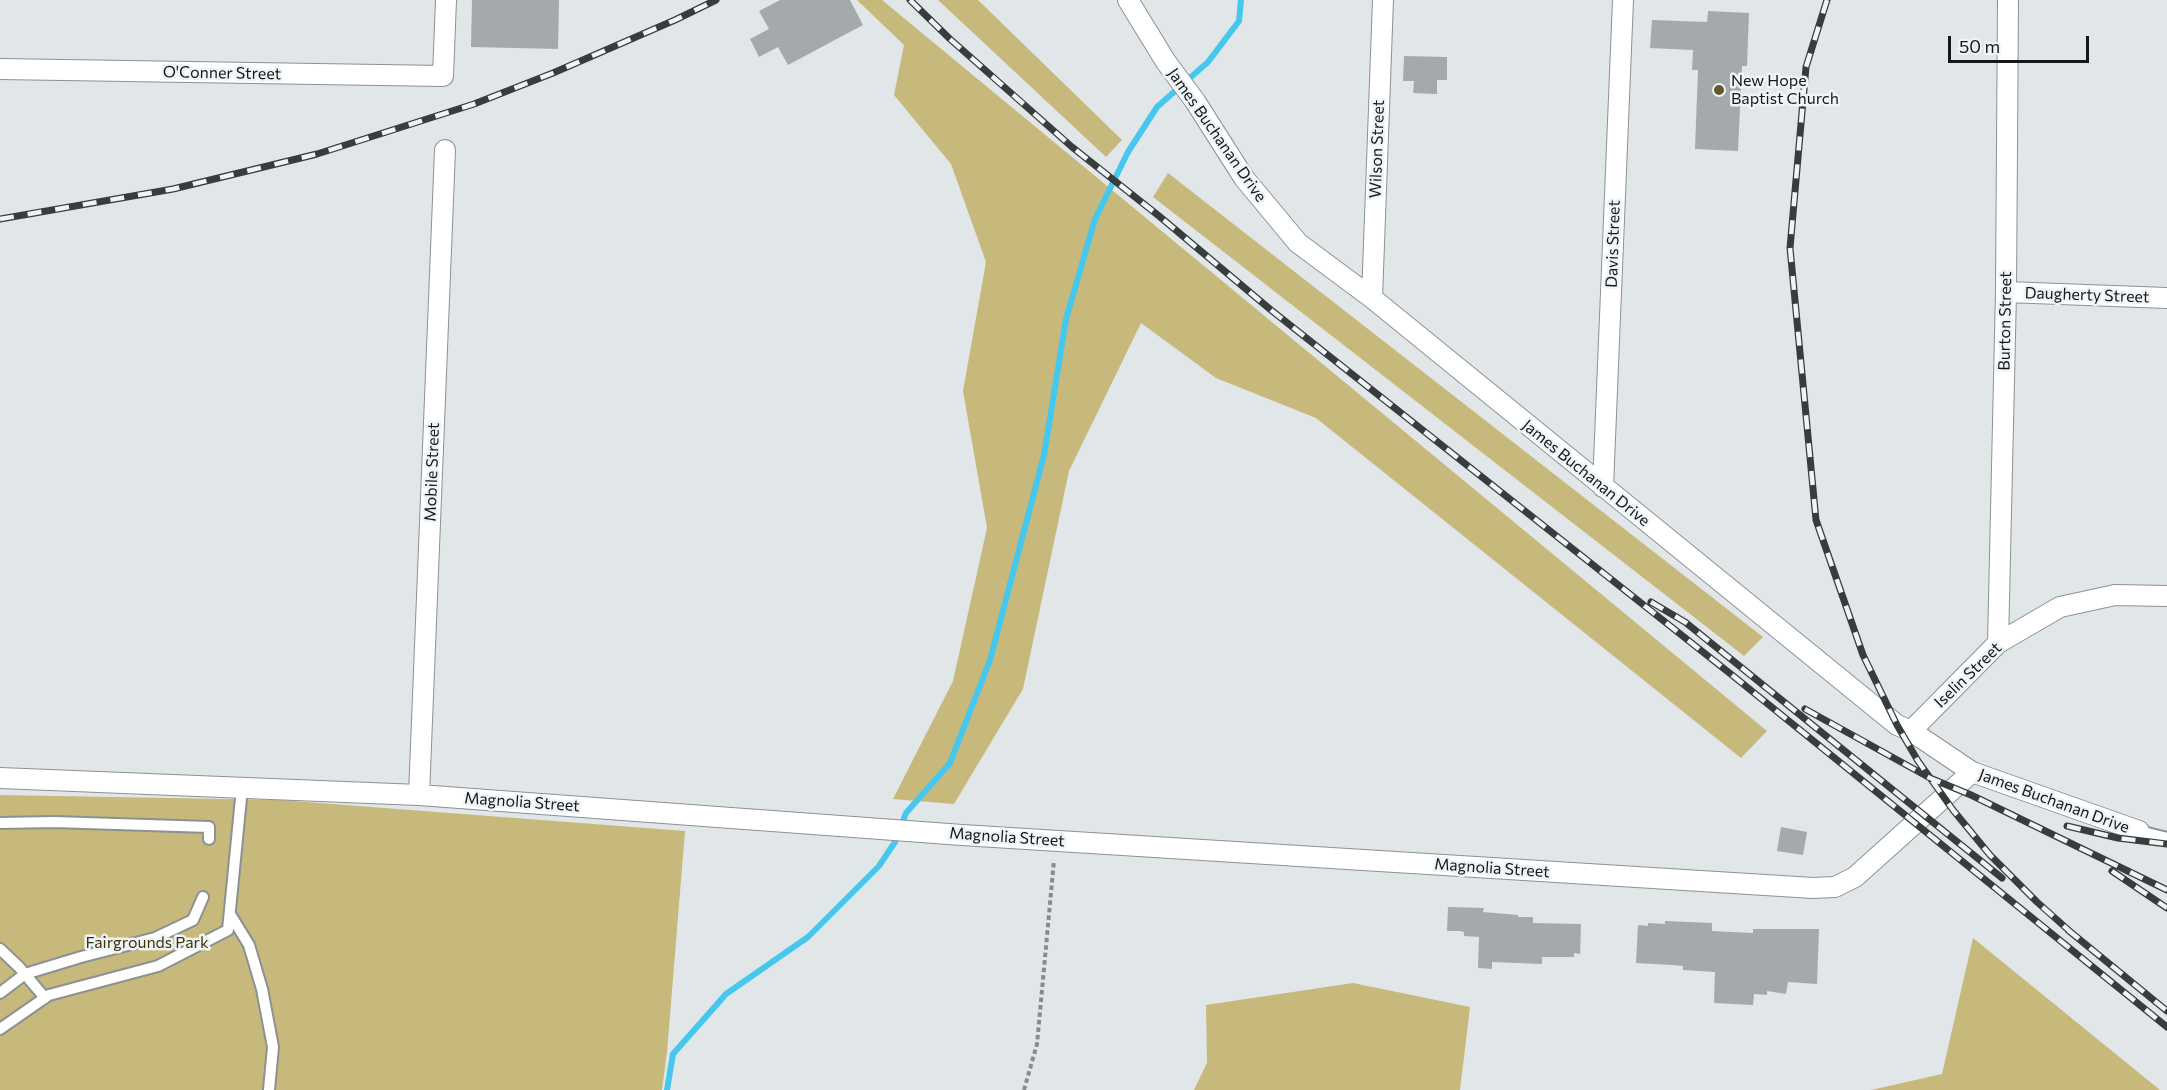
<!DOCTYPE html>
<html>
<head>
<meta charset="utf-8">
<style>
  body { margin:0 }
  #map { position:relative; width:2167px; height:1090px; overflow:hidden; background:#e1e7e9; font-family:Commissioner,sans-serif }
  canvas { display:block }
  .scale { position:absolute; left:1948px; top:36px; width:141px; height:27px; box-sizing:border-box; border:3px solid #151718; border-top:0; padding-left:8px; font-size:18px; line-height:21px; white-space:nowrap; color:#151718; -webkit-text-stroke:4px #eff4f6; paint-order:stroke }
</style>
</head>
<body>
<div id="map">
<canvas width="2167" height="1090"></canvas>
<div class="scale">50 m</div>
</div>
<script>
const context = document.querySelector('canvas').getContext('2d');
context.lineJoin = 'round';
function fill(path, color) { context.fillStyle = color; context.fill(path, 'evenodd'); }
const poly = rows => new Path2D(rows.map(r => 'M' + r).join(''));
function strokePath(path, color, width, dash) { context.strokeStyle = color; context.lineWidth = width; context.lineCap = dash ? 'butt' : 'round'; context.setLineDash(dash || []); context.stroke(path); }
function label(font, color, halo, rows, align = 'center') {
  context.font = font + ' Commissioner,sans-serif'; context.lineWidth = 5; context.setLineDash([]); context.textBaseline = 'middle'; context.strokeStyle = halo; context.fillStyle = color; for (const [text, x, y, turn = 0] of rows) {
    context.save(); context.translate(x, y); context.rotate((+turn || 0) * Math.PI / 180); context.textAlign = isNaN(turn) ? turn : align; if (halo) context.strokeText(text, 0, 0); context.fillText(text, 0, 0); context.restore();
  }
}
fill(poly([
  [857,0,882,0,1767,731,1741,758,1316,418,1216,378,1141,323,1069,471,1023,689,954,804,893,799,953,681,987,528,963,391,986,262,951,164,894,95,904,45],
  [938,0,978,0,1122,140,1106,157],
  [1168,173,1763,637,1744,656,1153,197],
  [0,795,280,800,685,831,667,1052,662,1090,0,1090],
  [1973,938,2160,1090,1871,1090,1942,1074],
  [1353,983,1470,1007,1460,1090,1194,1090,1207,1063,1206,1005]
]), '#c7b87b');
strokePath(poly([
  [667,1090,673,1054,726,994,808,937,879,866,895,842,906,813,950,763,990,660,1044,455,1066,319,1095,219,1128,152,1157,107,1208,62,1239,21,1241,0]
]), '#46c8ee', 6);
fill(poly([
  [472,0,559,0,558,49,471,47],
  [780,0,850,0,863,25,788,65,778,47,759,57,750,39,769,29,759,11],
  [1708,11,1749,13,1747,66,1742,66,1738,151,1695,149,1698,70,1692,70,1693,50,1650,48,1652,20,1707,22],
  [1404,56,1447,57,1447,80,1437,80,1437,94,1413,93,1414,81,1403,81],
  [1781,827,1807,832,1803,855,1777,851],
  [1448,907,1484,908,1483,912,1518,915,1518,917,1533,917,1533,923,1581,924,1580,954,1574,953,1574,957,1542,957,1542,964,1492,962,1492,969,1478,968,1479,937,1464,936,1464,932,1460,931,1447,931],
  [1665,921,1712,923,1712,931,1753,933,1753,929,1819,929,1817,984,1788,982,1786,994,1767,991,1767,995,1754,994,1753,1005,1714,1003,1715,972,1683,970,1683,966,1672,965,1636,963,1638,925,1648,926,1648,923,1665,924]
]), '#a4a9ab');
const lane = poly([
  [0,823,54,822,209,827,209,839],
  [2139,831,2167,838],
  [230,914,249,945,262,989,273,1047,269,1090],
  [0,949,19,967,45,998],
  [0,993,25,974,81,957,155,938,193,920,203,897],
  [0,1029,49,995,158,966,228,930,242,788]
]);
const street = poly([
  [1128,0,1166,62,1195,101,1244,178,1298,243,1372,298,1897,725,1911,731,1972,772,2139,831],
  [0,69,443,76,446,0],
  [2006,292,2167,298],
  [1372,298,1383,0],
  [1603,487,1623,0],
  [1998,643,2006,292,2008,0],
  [1911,731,1998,643,2060,607,2115,595,2167,596],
  [0,778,419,795,962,835,1813,888,1835,887,1855,877,1972,772],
  [419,795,445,150]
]);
strokePath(lane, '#8c9193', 14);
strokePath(street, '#8c9193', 22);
strokePath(poly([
  [1024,1090,1037,1044,1054,860]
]), '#868b8c', 4, [4.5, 3]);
strokePath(lane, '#fff', 10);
strokePath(street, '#fff', 20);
const rail = poly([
  [910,0,950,39,1072,147,1159,216,1271,310,1732,675,2167,1027],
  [1827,0,1806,67,1790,248,1816,520,1863,655,1897,725,1918,761,1953,810,1990,855,2037,902,2074,935],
  [0,219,173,189,317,154,474,104,553,73,675,20,716,0],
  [1651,602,1685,622,2002,878],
  [1805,709,1930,778,1971,795,2167,890],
  [2067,826,2118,838,2167,844],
  [2112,871,2167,908],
  [2068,930,2167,1011]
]);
strokePath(rail, '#393c3d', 7);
strokePath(rail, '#eff4f6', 4.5, [14]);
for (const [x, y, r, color] of [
  [1719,90,6,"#655926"]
]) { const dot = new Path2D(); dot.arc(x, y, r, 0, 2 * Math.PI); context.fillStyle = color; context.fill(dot); strokePath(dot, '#eff4f6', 2); }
label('16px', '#151718', '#eff4f6', [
  ["O'Conner Street",222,73,1],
  ["James Buchanan Drive",1217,135,55],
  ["Wilson Street",1377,149,-88],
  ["Davis Street",1613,244,-88],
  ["Daugherty Street",2087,295,2],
  ["Burton Street",2005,321,-89],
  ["Mobile Street",432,472,-88],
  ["James Buchanan Drive",1586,473,39],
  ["Iselin Street",1968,675,-44],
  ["James Buchanan Drive",2054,801,20],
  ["Magnolia Street",522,802,4],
  ["Magnolia Street",1007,837,4],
  ["Magnolia Street",1492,868,4]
]);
label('16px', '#151718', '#eff4f6', [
  ["New Hope",1731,81],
  ["Baptist Church",1731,99]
], 'left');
label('16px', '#3c3205', '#eff4f6', [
  ["Fairgrounds Park",147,943]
]);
</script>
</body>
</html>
